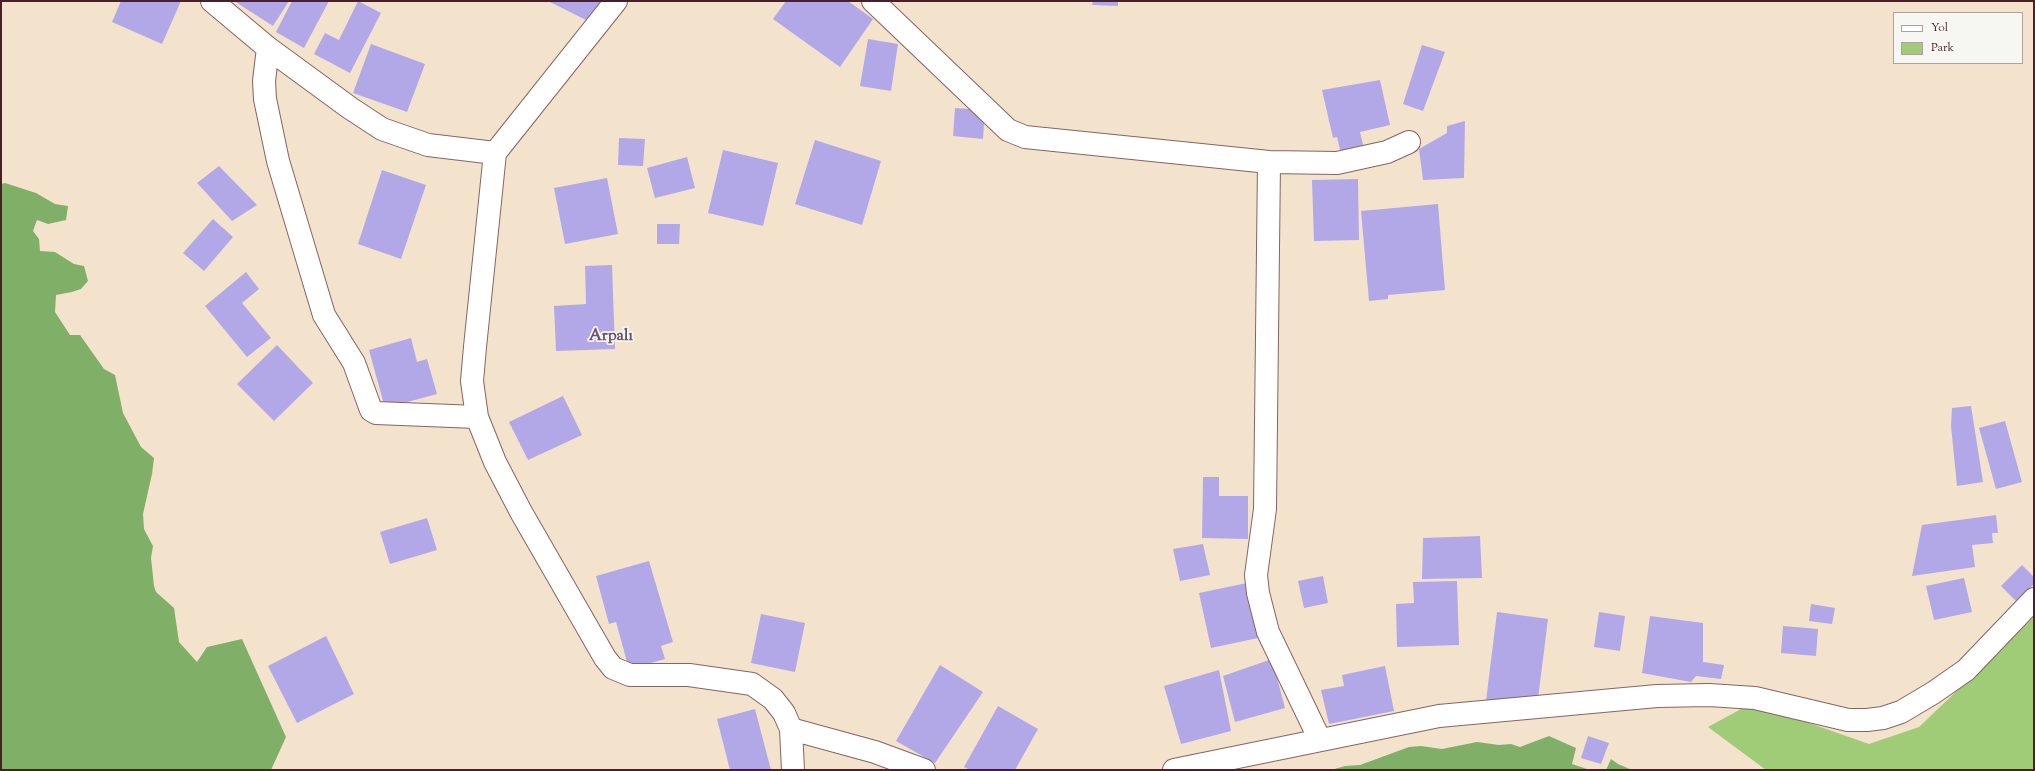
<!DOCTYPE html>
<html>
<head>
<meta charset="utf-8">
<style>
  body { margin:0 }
  #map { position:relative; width:2035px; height:771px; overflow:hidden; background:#f3e3cc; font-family:"Sorts Mill Goudy",serif }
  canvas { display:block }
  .frame { position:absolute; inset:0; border:2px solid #4a1f2b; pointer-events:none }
  .legend { position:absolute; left:1893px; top:12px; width:130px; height:52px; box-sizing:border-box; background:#f6f6f2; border:1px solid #b1a0a2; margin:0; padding:5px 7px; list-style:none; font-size:12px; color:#4a1f2b }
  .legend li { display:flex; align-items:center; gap:8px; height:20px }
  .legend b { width:20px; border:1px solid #b1a0a2 }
</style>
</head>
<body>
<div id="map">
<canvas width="2035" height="771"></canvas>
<div class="frame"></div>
<ul class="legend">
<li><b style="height:5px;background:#fff"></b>Yol</li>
<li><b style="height:11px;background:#a0cb77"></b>Park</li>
</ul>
</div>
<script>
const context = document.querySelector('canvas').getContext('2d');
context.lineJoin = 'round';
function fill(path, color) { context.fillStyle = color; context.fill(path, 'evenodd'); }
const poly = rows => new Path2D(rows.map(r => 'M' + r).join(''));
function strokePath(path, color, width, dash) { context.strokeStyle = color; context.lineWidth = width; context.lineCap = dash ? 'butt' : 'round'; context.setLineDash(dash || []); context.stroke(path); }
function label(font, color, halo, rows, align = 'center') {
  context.font = font + ' "Sorts Mill Goudy",serif'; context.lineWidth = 3.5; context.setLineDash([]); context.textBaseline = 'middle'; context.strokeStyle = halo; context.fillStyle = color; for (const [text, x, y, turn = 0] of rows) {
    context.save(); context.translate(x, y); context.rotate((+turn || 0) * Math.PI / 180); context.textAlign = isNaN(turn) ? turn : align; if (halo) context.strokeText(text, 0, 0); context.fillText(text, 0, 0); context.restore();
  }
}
fill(poly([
  [2034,617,2034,770,1766,770,1708,727,1752,703,1869,744,1919,727]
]), '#a0cb77');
fill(poly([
  [5,183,36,193,55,204,68,206,66,220,48,224,37,220,33,231,39,239,40,251,55,252,74,264,84,266,88,281,81,289,72,292,56,295,55,312,70,335,80,335,104,369,115,375,123,413,141,447,154,458,152,474,143,514,144,529,153,546,151,558,154,586,156,592,174,608,179,642,197,662,207,647,242,639,286,737,271,770,1,770,1,184],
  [1549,736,1576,748,1572,764,1590,770,1331,770,1345,766,1360,765,1409,747,1421,746,1442,749,1477,742,1499,745,1511,744,1520,747],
  [1611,759,1618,764,1632,770,1606,770]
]), '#80af68');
fill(poly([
  [121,1,181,1,162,44,112,22],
  [234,1,289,1,273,26],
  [292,1,329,1,304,48,276,32],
  [358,1,381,13,350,73,314,54,325,33,339,40],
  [548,1,606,1,592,23],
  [786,1,848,1,873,19,840,67,773,19],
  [1093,1,1118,1,1118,6,1092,5],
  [868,39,898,44,891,91,860,86],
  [371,44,425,64,407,112,353,93],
  [1422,45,1445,52,1423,111,1403,104],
  [1380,80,1390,125,1360,132,1364,149,1341,154,1337,137,1333,138,1322,90],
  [955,108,985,110,983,139,953,136],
  [1465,121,1464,178,1423,180,1419,149,1447,133,1447,126],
  [619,138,645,139,643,166,618,165],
  [815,140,881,161,862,225,795,204],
  [723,150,778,163,763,226,708,213],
  [687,157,695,188,655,198,647,168],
  [219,166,257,205,232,221,197,183],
  [382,170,426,185,401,259,358,244],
  [607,178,618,234,565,244,554,188],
  [1358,179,1359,240,1314,241,1312,180],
  [1438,204,1445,290,1388,295,1388,299,1369,301,1361,211],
  [213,219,233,237,204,271,183,253],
  [657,224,680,224,679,244,657,244],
  [612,265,615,349,556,351,554,306,586,304,585,266],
  [246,272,259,289,242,303,271,338,247,357,205,306],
  [411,338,417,362,427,359,437,394,385,408,369,350],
  [277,345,313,383,274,421,237,384],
  [563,396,582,435,528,460,509,422],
  [1971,406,1983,482,1957,486,1951,426,1952,408],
  [2005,421,2022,482,1996,489,1979,428],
  [1203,477,1219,477,1219,496,1248,496,1248,539,1202,538],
  [1996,515,1998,533,1992,533,1993,543,1972,545,1975,567,1912,576,1922,525],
  [427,518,437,550,390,564,380,532],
  [1480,536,1482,578,1422,579,1423,538],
  [1203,544,1210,575,1180,581,1173,549],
  [649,561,673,642,661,646,665,659,629,669,616,622,609,624,596,576],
  [2022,565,2034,577,2034,584,2016,601,2001,586],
  [1323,576,1328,603,1304,608,1298,581],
  [1964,578,1972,612,1934,620,1926,586],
  [1457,581,1459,645,1397,647,1396,604,1414,603,1413,582],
  [1247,583,1258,638,1211,648,1199,593],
  [1811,604,1835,608,1832,624,1809,621],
  [1497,612,1548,619,1537,707,1486,701],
  [1599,612,1625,616,1620,651,1594,647],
  [761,614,805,623,795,672,751,663],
  [1650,616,1703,623,1703,662,1724,665,1721,679,1696,676,1691,682,1642,673],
  [1783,626,1818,629,1816,656,1781,653],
  [326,636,354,694,297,723,268,666],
  [1272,659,1285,708,1235,722,1223,676],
  [940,665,983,692,935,763,896,741],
  [1385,666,1394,711,1329,724,1321,690,1344,686,1342,675],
  [1219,670,1231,731,1181,744,1164,686],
  [998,706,1038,729,1015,770,970,770,964,767],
  [755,709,771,770,730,770,717,719],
  [1588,736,1609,743,1601,764,1581,758]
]), '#b2a8e7');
const minor = poly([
  [212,1,268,48,350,108,382,129,428,145,495,153],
  [616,1,495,153,475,347,472,381,477,417,495,462,521,512,605,658,613,668,630,675,689,675,752,684,773,699,784,713,791,729,875,752,924,770],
  [873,1,1008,130,1025,137,1269,162,1337,163,1387,152,1409,142],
  [268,48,264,81,265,99,278,161,324,315,354,363,371,410,376,413,477,417],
  [1269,162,1265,509,1256,575,1258,593,1268,632,1320,740],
  [791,729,793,770],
  [1174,770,1439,716,1657,696,1709,695,1755,698,1848,720,1867,720,1883,718,1901,712,1933,693,1966,670,2034,599]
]);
strokePath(minor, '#856463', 24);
strokePath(minor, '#fff', 22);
label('bold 16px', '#6e4f6d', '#f6f6f2', [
  ["Arpalı",611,337]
]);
</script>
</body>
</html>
